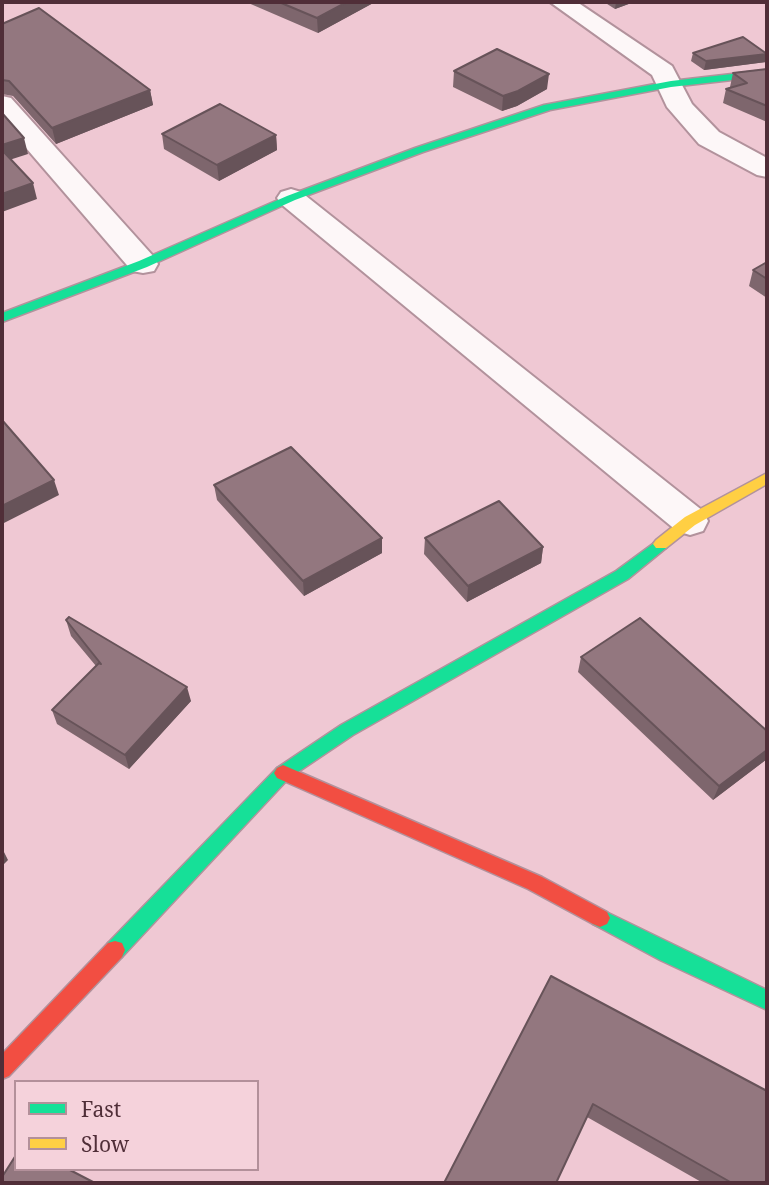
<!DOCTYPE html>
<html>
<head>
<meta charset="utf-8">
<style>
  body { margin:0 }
  #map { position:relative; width:769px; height:1185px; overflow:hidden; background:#efc8d3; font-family:"Noto Serif",serif }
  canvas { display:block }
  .frame { position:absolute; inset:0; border:4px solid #502e38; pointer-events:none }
  .legend { position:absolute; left:14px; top:1080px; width:245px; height:91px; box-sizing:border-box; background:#f5d2db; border:2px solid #b3909a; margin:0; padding:9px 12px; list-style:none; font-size:21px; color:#502e38 }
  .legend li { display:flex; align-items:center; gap:14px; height:35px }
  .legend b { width:35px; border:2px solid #b3909a }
</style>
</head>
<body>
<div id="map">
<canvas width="769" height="1185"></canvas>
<div class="frame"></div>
<ul class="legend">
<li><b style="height:9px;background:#16e098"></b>Fast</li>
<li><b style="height:9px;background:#ffcf43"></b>Slow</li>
</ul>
</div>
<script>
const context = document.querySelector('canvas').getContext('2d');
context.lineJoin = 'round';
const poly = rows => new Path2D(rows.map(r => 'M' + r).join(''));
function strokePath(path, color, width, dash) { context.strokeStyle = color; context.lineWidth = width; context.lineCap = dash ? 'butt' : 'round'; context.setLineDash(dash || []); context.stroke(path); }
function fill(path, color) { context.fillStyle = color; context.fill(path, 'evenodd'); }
const street = poly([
  [550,2,577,2,672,66,692,104,719,132,767,158,767,177,757,175,699,144,667,107,652,75,550,2],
  [2,96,11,98,154,257,158,264,154,271,143,273,132,271,2,120,2,96],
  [291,189,301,192,703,511,708,521,703,531,690,535,677,531,281,204,277,198,281,192,291,189]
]);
const fast = poly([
  [767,70,767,76,671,87,550,110,423,152,295,200,147,267,2,322,2,313,139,261,287,196,415,148,544,105,671,81,767,70],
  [661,538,669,544,666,548,628,579,353,735,289,778,122,957,115,959,108,957,105,950,108,943,277,768,341,725,616,571,661,538],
  [600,909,767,990,767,1010,660,960,593,924,590,918,593,912,600,909]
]);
const slow = poly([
  [767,473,767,484,695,525,666,548,656,548,653,544,656,540,685,517,767,473]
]);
const jam = poly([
  [283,765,542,877,607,912,610,918,607,924,600,927,593,924,528,889,277,778,274,773,277,768,283,765],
  [115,941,122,943,125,950,122,957,9,1076,2,1079,2,1054,108,943,115,941]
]);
strokePath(street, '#b2929c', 4);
strokePath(fast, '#b2929c', 3);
strokePath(slow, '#b2929c', 3);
strokePath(jam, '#b2929c', 3);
fill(street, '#fdf7f8');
fill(fast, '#16e098');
fill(slow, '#ffcf43');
fill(jam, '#f24e42');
fill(poly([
  [246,2,375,2,318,33],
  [604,2,634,2,615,9],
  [2,24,150,90,153,105,56,144,13,96,2,94],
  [693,53,767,54,767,57,766,62,704,70,691,61],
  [767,69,767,122,723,103,726,89,730,87,733,73],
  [454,71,547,89,517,106,502,111,453,87],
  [162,134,276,135,277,150,219,181,164,149],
  [767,262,767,298,749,286,753,270],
  [214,485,382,538,382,553,304,596,217,500],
  [425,538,543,547,541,563,467,602,424,554],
  [66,620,191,701,129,769,57,724,52,710,96,666,71,636],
  [581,657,767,731,767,759,713,800,578,672],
  [551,976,767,1183,703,1183,587,1117]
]), '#7e666d');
fill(poly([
  [347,2,375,2,318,33,317,18],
  [616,2,634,2,615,9],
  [767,54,766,62,704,70,706,61],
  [549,74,547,89,517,106,502,111,503,96],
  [150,90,153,105,56,144,52,128],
  [276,135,277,150,219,181,217,165],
  [24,138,28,154,3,162,2,145],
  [33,183,37,199,2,212,2,194],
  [54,480,59,495,2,524,2,506],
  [382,538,382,553,304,596,303,581],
  [543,547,541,563,467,602,468,586],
  [187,687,191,701,129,769,125,755],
  [767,750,767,759,713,800,719,786],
  [2,848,8,860,2,866]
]), '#675359');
const building = poly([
  [279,2,347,2,317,18,279,2],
  [39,8,150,90,52,128,9,81,2,80,2,24,39,8],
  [743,37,767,54,706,61,693,53,743,37],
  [497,49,549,74,518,91,503,96,454,71,497,49],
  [767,69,767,106,726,89,747,83,733,73,767,69],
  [220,104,276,135,217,165,162,134,220,104],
  [2,113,24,138,2,145,2,113],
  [2,150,33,183,2,194,2,150],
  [767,262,767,279,753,270,767,262],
  [2,420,54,480,2,506,2,420],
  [291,447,382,538,303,581,214,485,291,447],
  [499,501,543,547,468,586,425,538,499,501],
  [69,617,187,687,125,755,52,710,99,663,101,664,66,620,69,617],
  [640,618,767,731,767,750,719,786,581,657,640,618],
  [551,976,767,1091,767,1183,732,1183,593,1104,556,1183,444,1183,551,976],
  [16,1155,16,1169,68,1169,95,1183,2,1183,2,1177,16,1155]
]);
fill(building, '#93777f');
strokePath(building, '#675359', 2);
</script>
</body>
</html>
